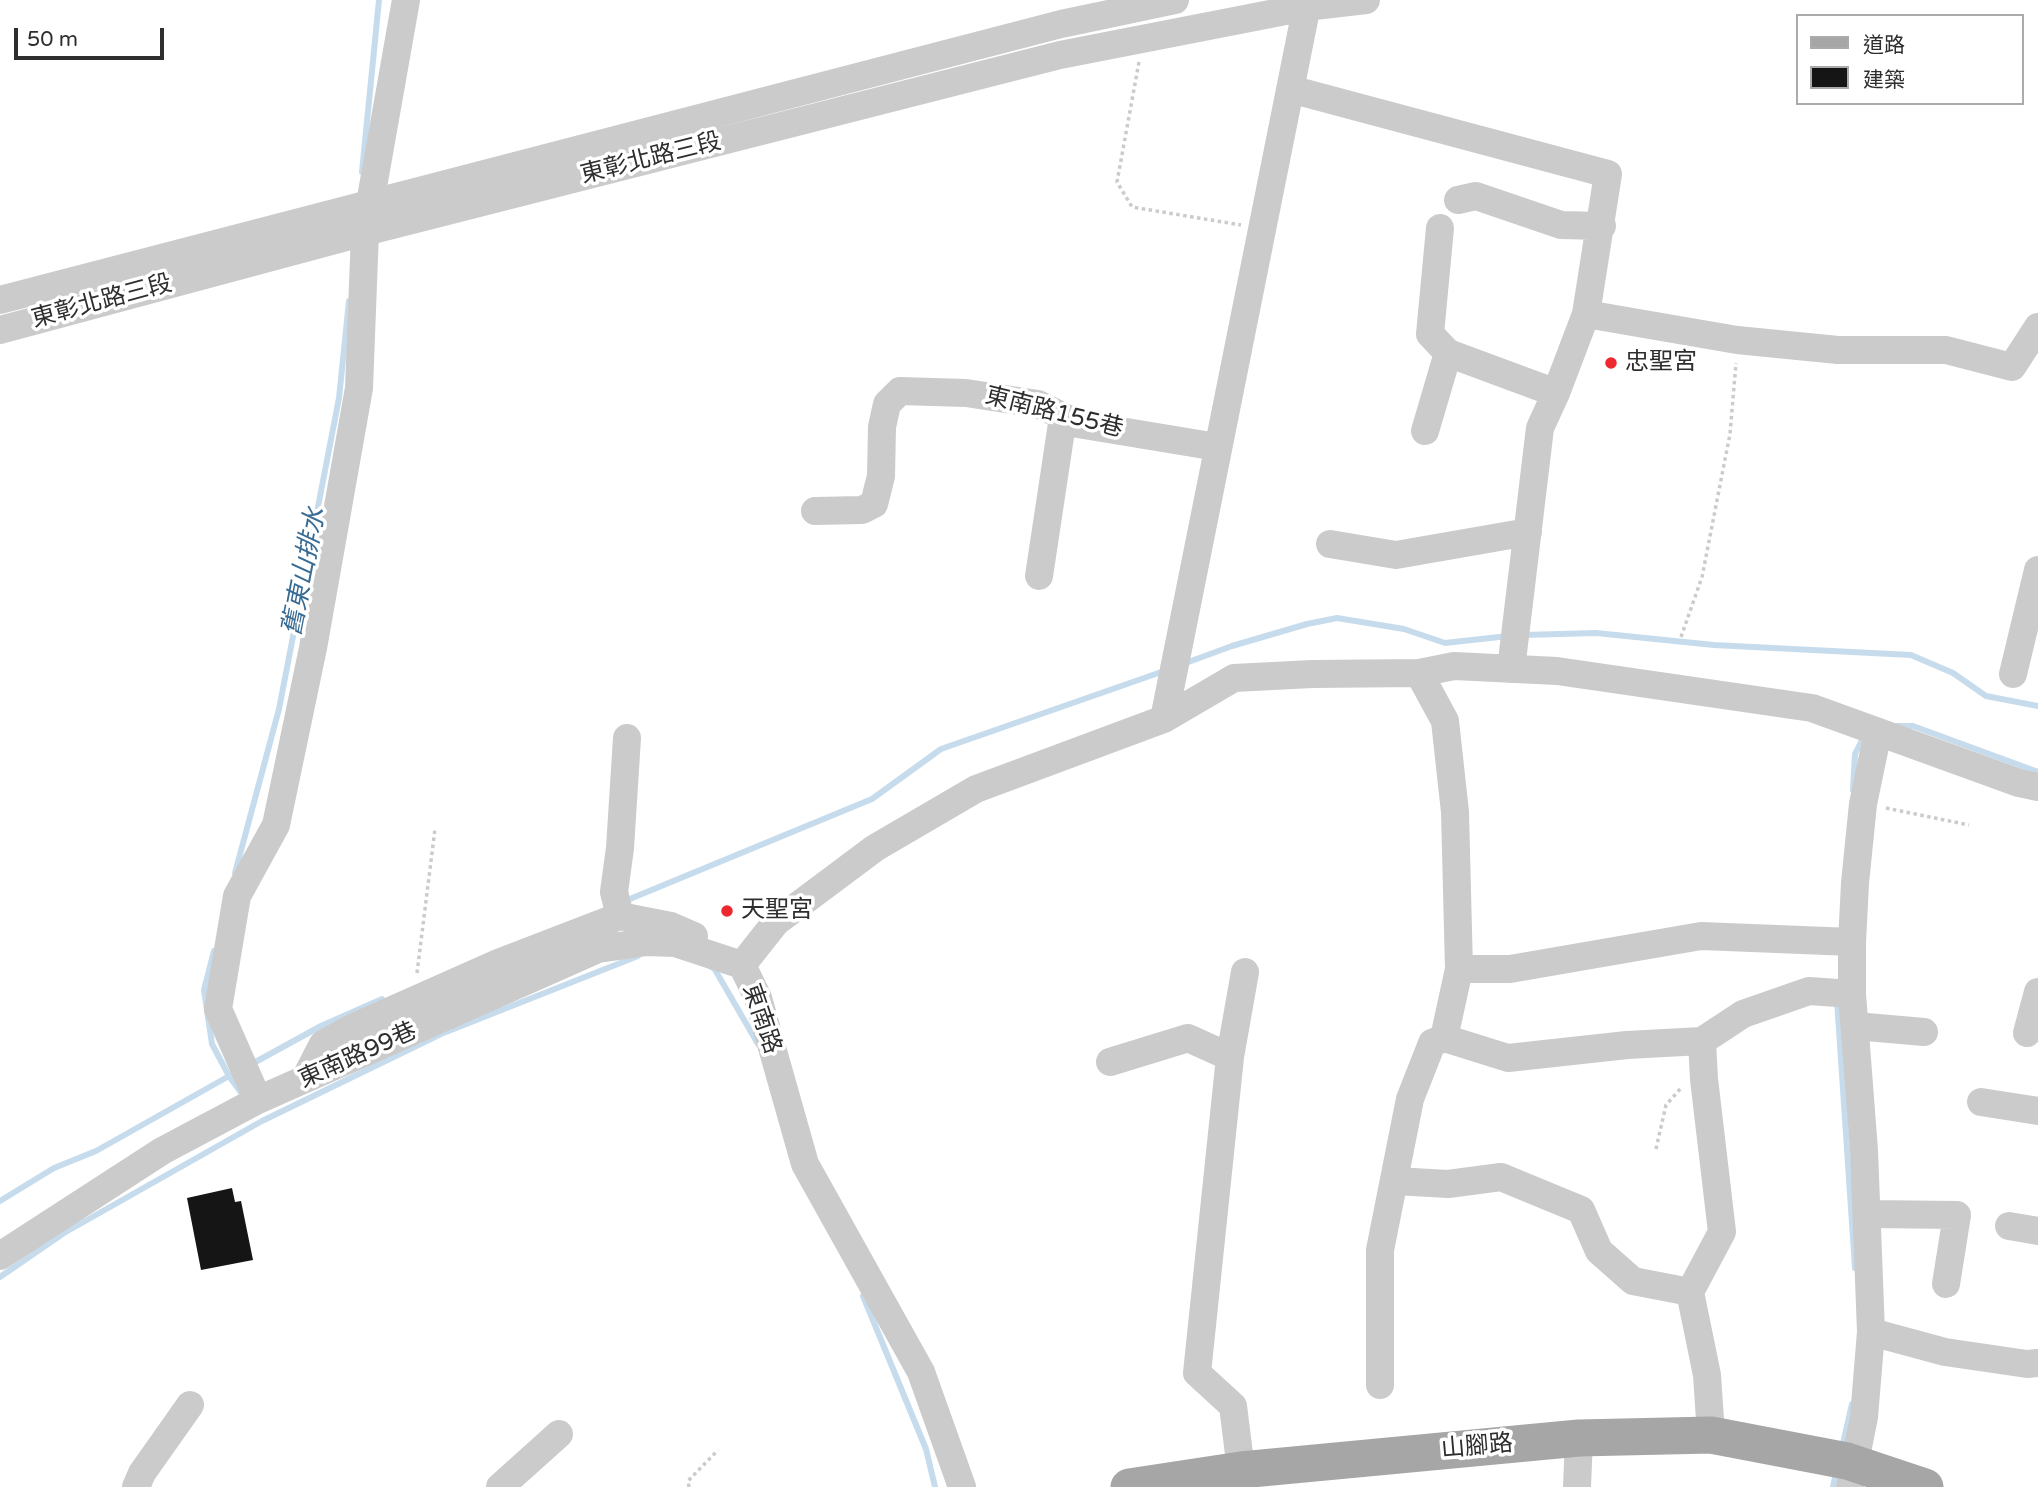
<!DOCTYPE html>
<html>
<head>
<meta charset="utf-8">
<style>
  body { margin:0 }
  #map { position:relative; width:2038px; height:1487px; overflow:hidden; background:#fff; font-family:"Varela Round","Noto Sans TC",sans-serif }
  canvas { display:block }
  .legend { position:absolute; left:1796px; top:14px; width:228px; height:91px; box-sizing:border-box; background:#fff; border:2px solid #ababab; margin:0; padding:9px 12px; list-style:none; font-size:21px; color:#2e2e2e }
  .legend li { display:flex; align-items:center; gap:14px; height:35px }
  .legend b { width:35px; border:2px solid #ababab }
  .scale { position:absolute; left:14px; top:28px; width:150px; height:32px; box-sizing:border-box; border:4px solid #2e2e2e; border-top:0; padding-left:9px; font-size:21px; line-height:24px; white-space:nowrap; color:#2e2e2e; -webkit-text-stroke:5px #fff; paint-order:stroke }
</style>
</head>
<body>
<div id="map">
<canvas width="2038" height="1487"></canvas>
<ul class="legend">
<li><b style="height:9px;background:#a6a6a6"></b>道路</li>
<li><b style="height:19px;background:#151515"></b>建築</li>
</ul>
<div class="scale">50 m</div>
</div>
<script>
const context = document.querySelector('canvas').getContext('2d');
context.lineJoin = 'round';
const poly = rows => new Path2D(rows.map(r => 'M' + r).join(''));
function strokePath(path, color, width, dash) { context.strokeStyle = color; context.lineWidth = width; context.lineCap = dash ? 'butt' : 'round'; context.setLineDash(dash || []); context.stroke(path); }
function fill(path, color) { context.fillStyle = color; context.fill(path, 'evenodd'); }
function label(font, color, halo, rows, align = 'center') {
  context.font = font + ' "Varela Round","Noto Sans TC",sans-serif'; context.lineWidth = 7; context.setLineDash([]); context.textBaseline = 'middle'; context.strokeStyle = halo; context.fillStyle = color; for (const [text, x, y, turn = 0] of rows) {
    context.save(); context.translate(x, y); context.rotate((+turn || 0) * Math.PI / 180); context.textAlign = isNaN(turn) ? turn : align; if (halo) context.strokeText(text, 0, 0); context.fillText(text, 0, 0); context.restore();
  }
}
strokePath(poly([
  [362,172,379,0],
  [1523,635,1596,633,1714,645,1911,655,1953,673,1986,696,2038,706],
  [1183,664,1232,646,1307,624,1337,618,1404,629,1445,643,1508,636],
  [1896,726,1913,726,2038,772],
  [1853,790,1855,754,1864,736],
  [235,873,279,709,339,398,349,301],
  [625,901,872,799,941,749,1167,670],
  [214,951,204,990,212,1044,229,1076,242,1094],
  [711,967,714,968,758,1044],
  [1837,1000,1855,1268],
  [250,1065,321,1026,382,999],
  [0,1201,54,1168,96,1151,238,1071],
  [0,1277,64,1233,262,1121,441,1034,638,956],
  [863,1296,926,1449,935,1487],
  [1842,1448,1852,1404],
  [1833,1487,1836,1472]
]), '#c6dced', 6);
fill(poly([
  [232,1188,235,1202,241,1201,253,1260,201,1270,187,1198]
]), '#151515');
strokePath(poly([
  [1139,62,1117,182,1132,207,1241,225],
  [1681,637,1702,577,1730,434,1736,363],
  [1886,808,1969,825],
  [417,973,435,829],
  [1656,1149,1666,1105,1681,1088],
  [689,1487,688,1481,718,1450]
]), '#cbcbcb', 3.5, [3.5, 3.5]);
strokePath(poly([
  [1290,89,1608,174,1586,314,1737,340,1838,350,1946,350,2012,367,2038,327],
  [1458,200,1476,196,1561,225,1602,226],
  [1440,228,1430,334,1448,353,1556,393],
  [0,300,1061,24,1175,0],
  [0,330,365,232,1060,55,1306,7,1366,0],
  [1425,431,1448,353],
  [815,511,862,510,874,504,881,476,882,427,887,404,900,391,966,393,1038,404,1078,424,1217,447],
  [1330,544,1396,555,1528,532],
  [1039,576,1063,417],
  [1511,669,1540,428,1556,393,1586,314],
  [2013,674,2038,570],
  [1164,719,1308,0],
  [627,738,620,848,614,892,620,916,671,926,694,936],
  [742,965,776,922,875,848,976,789,1164,719,1234,678,1312,674,1419,673,1454,666,1557,671,1812,708,2019,783,2038,787],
  [742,965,758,998,805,1164,921,1372,962,1487],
  [1459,969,1510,969,1701,936,1852,942],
  [1855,1026,1924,1032],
  [2027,1033,2038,992],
  [1444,1038,1508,1058,1627,1045,1702,1041,1743,1014,1809,991,1852,994],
  [1702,1041,1704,1079,1722,1232,1690,1292,1707,1375,1711,1435],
  [1110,1062,1188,1038,1230,1057],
  [305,1079,323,1044,354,1027,498,963,620,916],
  [258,1100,218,1009,237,896,276,825,313,648,359,388,365,232,406,0],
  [1981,1102,2038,1111],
  [1395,1181,1448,1184,1501,1177,1581,1210,1599,1251,1633,1281,1690,1292],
  [1867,1214,1957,1215,1946,1284],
  [2009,1226,2038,1231],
  [0,1256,162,1151,258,1100,598,949,647,942,675,943,742,965],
  [1871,1332,1945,1352,2027,1364,2038,1363],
  [1380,1385,1380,1250,1410,1099,1432,1043,1444,1038,1459,969,1455,812,1445,721,1419,673],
  [136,1487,142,1473,190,1405],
  [500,1487,559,1434],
  [1240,1487,1241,1470,1233,1406,1197,1373,1230,1057,1245,972],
  [1577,1487,1579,1438],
  [1850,1487,1864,1417,1871,1332,1864,1150,1852,994,1852,942,1855,883,1863,804,1878,732]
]), '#cbcbcb', 28);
strokePath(poly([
  [1129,1487,1241,1470,1579,1438,1711,1435,1847,1461,1925,1487]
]), '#a6a6a6', 37);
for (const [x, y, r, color] of [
  [1611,363,7,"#ed282f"],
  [727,911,7,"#ed282f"]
]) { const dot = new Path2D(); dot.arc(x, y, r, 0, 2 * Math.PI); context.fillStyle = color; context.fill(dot); strokePath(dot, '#fff', 2.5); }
label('24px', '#2e2e2e', '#fff', [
  ["東彰北路三段",651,159,-14],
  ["東彰北路三段",102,302,-15],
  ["東南路155巷",1054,413,14],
  ["東南路",761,1019,71],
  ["東南路99巷",358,1056,-24],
  ["山腳路",1477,1447,-5]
]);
label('24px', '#2e2e2e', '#fff', [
  ["忠聖宮",1625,363],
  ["天聖宮",741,911]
], 'left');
label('italic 26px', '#386c94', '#fff', [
  ["舊東山排水",305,572,-79]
]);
</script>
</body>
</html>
